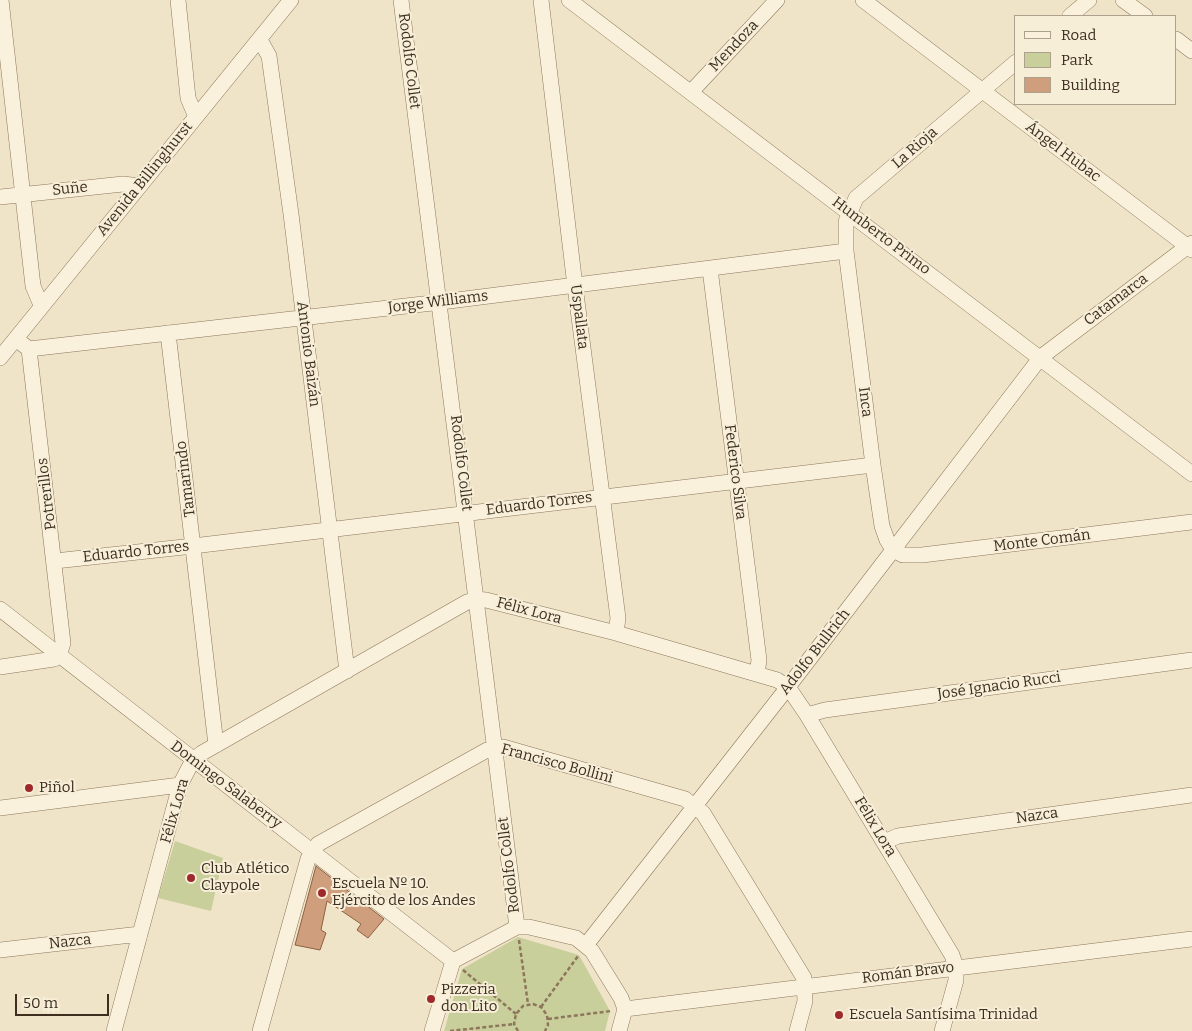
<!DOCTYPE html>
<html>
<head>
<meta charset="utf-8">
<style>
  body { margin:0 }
  #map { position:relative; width:1192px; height:1031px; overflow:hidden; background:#f0e4c8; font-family:Bitter,serif }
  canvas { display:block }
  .legend { position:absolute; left:1014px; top:15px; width:162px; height:90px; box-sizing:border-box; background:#f7eed8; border:1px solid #ada18e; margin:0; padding:6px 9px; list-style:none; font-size:15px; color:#3d2e20 }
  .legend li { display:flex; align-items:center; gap:10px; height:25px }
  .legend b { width:25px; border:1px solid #ada18e }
  .scale { position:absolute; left:15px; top:994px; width:94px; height:22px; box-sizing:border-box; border:2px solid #3d2e20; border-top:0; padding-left:6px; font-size:15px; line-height:18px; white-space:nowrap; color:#3d2e20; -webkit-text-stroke:4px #f7eed8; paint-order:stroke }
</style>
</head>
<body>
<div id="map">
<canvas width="1192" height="1031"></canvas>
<ul class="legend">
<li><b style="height:6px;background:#faf1dc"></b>Road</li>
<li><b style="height:14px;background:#c9cf9b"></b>Park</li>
<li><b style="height:14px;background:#cf9f7d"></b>Building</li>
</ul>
<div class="scale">50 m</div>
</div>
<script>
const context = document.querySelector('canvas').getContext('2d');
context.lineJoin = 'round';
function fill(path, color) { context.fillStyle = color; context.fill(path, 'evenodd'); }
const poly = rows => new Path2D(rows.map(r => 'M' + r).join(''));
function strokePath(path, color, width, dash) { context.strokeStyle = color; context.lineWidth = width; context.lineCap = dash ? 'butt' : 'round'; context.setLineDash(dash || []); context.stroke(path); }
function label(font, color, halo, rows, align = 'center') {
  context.font = font + ' Bitter,serif'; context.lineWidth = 4; context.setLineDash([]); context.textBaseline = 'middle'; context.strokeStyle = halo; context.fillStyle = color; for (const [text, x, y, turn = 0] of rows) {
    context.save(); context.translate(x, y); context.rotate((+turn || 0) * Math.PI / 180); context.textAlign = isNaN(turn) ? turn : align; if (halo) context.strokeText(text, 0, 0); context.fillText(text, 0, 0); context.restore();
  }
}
fill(poly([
  [175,841,223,858,211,911,158,898],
  [518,937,579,955,610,1011,605,1031,444,1031,462,969]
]), '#c9cf9b');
const building = poly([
  [316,866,384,919,368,938,357,930,361,924,327,901,321,930,326,933,320,950,295,945,316,866]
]);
fill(building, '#cf9f7d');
strokePath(building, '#8d5f41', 1);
const minor = poly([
  [1,0,33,286,41,305],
  [178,0,188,98,196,117],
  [401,0,517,927],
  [541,0,575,286,618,618,616,633],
  [569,0,1192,474],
  [863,0,1192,250],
  [1123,0,1145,16],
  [1070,16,1089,0],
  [1176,39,1192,51],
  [260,40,269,56,291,214,347,671],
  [1016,62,856,198,846,222,846,251,873,465,882,526,887,540,893,550,903,555,922,555,1192,522],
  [691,92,777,0],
  [0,197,123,184,140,186],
  [710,269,759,660,757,674],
  [168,333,216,745],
  [29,349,441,302,846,251],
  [0,358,291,0],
  [55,561,193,546,873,465],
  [0,609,453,961],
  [0,667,54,659,59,656,63,643,29,349,21,343],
  [807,715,825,710,1192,660],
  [0,808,180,785],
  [884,842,898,836,1192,795],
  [586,945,788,687,1041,357,1192,243],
  [0,950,140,934],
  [625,1009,1192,939],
  [114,1031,180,785,193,760,202,753,467,602,476,599,486,600,616,633,777,680,788,687,807,715,952,955,956,967,956,980,942,1031],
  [260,1031,308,859,318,844,487,750,503,747,685,799,703,813,804,978,805,1001,797,1031],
  [432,1031,453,961,517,927,529,927,576,938,592,951,621,998,625,1009,619,1031]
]);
strokePath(minor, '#8d765c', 16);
strokePath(poly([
  [519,940,528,1004],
  [463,970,516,1014],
  [541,1007,578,956],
  [548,1019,611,1011],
  [450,1031,514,1024],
  [518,1031,514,1024,516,1014,523,1006,533,1004,541,1007,547,1015,548,1025,545,1031]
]), '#8d765c', 2.5, [4, 2.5]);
strokePath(minor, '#faf1dc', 15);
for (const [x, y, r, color] of [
  [29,788,5,"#9e2a2b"],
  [191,878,5,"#9e2a2b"],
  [322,893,5,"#9e2a2b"],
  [431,999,5,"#9e2a2b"],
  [839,1015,5,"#9e2a2b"]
]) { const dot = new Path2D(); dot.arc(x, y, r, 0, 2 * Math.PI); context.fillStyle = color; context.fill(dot); strokePath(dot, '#f7eed8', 2); }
label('15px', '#3d2e20', '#f7eed8', [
  ["Mendoza",734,46,-47],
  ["Rodolfo Collet",409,61,83],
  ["La Rioja",915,148,-41],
  ["Ángel Hubac",1063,152,37],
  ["Avenida Billinghurst",145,179,-51],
  ["Suñe",70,189,-6],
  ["Humberto Primo",881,236,37],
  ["Catamarca",1116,300,-37],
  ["Jorge Williams",438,302,-7],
  ["Uspallata",579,317,83],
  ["Antonio Baizán",308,354,83],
  ["Inca",865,402,83],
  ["Rodolfo Collet",461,463,83],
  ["Federico Silva",735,472,83],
  ["Tamarindo",186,479,-97],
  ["Potrerillos",47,494,-97],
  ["Eduardo Torres",539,504,-7],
  ["Monte Comán",1042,541,-7],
  ["Eduardo Torres",136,552,-6],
  ["Félix Lora",529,611,15],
  ["Adolfo Bullrich",815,652,-52],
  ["José Ignacio Rucci",999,686,-8],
  ["Francisco Bollini",557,764,15],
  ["Domingo Salaberry",226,785,37],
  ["Félix Lora",175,811,-74],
  ["Nazca",1037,816,-8],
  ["Félix Lora",875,827,59],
  ["Rodolfo Collet",509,865,-97],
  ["Nazca",70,942,-6],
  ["Román Bravo",908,973,-7]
]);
label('15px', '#3d2e20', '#f7eed8', [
  ["Piñol",39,788],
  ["Club Atlético",201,869],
  ["Claypole",201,886],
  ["Escuela Nº 10.",332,884],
  ["Ejército de los Andes",332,901],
  ["Pizzeria",441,990],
  ["don Lito",441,1007],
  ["Escuela Santísima Trinidad",849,1015]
], 'left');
</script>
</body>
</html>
